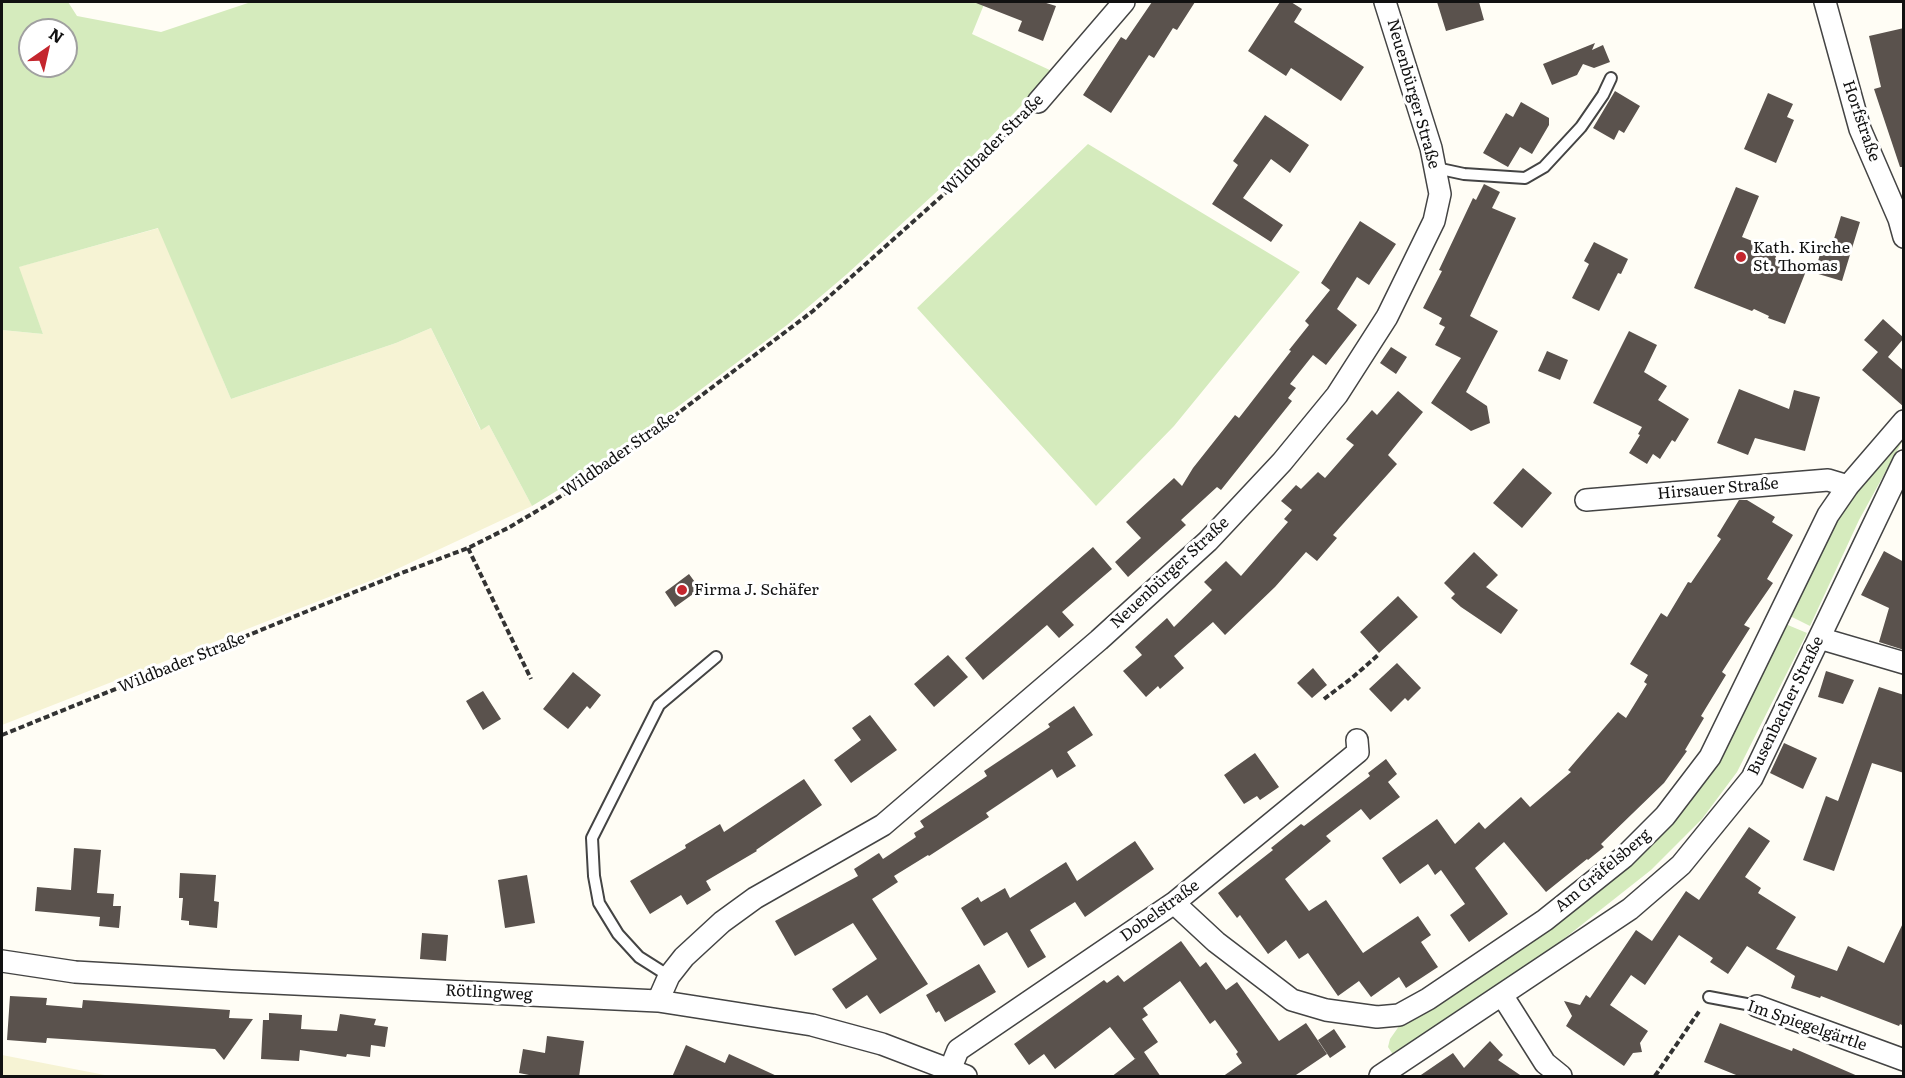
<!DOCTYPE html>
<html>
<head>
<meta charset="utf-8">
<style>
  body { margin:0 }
  #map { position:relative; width:1905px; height:1078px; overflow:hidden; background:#fffdf5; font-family:Literata,serif }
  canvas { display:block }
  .frame { position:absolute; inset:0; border:3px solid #111; pointer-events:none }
  .north { position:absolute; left:18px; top:18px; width:60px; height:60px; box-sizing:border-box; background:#fff; border:2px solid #a0a0a0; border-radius:50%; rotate:34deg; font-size:16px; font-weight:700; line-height:24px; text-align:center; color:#111 }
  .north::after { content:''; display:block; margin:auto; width:21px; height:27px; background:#c4262e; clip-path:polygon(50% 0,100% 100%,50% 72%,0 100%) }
</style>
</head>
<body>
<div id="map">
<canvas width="1905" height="1078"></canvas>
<div class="frame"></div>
<div class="north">N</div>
</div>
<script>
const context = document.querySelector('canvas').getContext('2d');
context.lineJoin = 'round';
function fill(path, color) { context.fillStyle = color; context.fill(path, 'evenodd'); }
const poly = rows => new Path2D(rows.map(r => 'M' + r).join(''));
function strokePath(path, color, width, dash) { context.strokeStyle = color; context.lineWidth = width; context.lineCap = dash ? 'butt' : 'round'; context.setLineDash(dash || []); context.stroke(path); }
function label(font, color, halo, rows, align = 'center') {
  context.font = font + ' Literata,serif'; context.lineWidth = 6; context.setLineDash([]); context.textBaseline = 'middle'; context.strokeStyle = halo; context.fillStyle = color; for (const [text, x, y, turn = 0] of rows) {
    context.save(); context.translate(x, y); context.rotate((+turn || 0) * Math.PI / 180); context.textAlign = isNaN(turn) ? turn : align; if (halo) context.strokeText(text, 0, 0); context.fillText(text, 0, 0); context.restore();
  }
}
fill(poly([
  [159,228,231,399,396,343,431,328,480,429,489,425,532,506,380,577,2,725,2,330,43,334,18,267],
  [2,1055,110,1076,2,1076]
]), '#f6f3d4');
fill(poly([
  [2,2,68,2,77,16,161,32,251,2,985,2,972,34,1054,72,944,185,847,274,787,325,604,462,532,506,489,425,481,430,431,328,396,343,231,399,158,228,19,267,43,334,2,330],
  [30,30,66,30,66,66,30,66],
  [1088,144,1300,272,1174,426,1096,506,917,308],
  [1903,429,1903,440,1859,520,1810,626,1788,615,1835,518],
  [1783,623,1807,633,1737,772,1702,819,1651,870,1551,949,1394,1056,1388,1047,1390,1039,1404,1019,1672,818,1701,786,1718,755]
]), '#d5ebbd');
fill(poly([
  [976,2,1043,2,1056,6,1043,41,1018,31,1022,21,976,3],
  [1152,2,1195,2,1177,30,1173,28,1154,58,1149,55,1111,113,1083,95,1121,37,1126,40],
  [1280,2,1291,2,1302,9,1294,22,1364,67,1341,101,1291,68,1286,76,1248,51],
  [1437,2,1479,2,1484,20,1446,31],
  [1904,28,1904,167,1900,167,1874,89,1881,87,1869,36],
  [1595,43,1592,50,1603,45,1610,62,1594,68,1583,64,1577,75,1552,85,1543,64],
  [1615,91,1640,106,1624,133,1619,130,1614,140,1593,128],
  [1768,93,1793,104,1787,117,1794,120,1776,163,1744,149],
  [1521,102,1549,118,1549,125,1532,154,1520,147,1508,167,1483,153,1506,113,1513,117],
  [1265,115,1309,145,1290,173,1271,159,1243,198,1283,225,1271,242,1212,204,1238,165,1233,161],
  [1484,184,1500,192,1492,208,1516,218,1470,316,1498,331,1466,392,1487,406,1490,423,1471,431,1431,403,1461,358,1435,345,1445,327,1439,324,1442,318,1423,308,1442,271,1439,270,1473,198,1476,200],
  [1736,187,1759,196,1742,237,1778,251,1775,259,1806,271,1785,324,1768,318,1769,316,1754,309,1752,311,1694,288],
  [1841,216,1860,222,1842,281,1815,273,1821,250,1830,252],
  [1360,221,1396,244,1369,285,1357,277,1337,309,1357,325,1326,365,1313,355,1290,384,1296,388,1288,398,1292,401,1221,490,1217,487,1181,520,1186,525,1128,577,1115,562,1141,538,1126,522,1174,478,1182,486,1193,468,1235,415,1239,418,1291,351,1289,350,1309,325,1305,321,1330,290,1321,283],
  [1594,242,1628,259,1621,274,1618,273,1599,311,1572,298,1589,264,1584,261],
  [1883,319,1904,338,1888,357,1904,371,1904,407,1862,370,1878,352,1864,340],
  [1629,331,1657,345,1644,372,1667,386,1658,400,1689,419,1675,442,1672,440,1660,459,1653,454,1647,464,1629,453,1640,435,1638,434,1642,427,1593,403],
  [1391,347,1407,357,1396,374,1380,363],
  [1547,351,1568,360,1560,380,1538,371],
  [1739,389,1789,409,1794,390,1820,397,1805,451,1755,438,1748,455,1717,443],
  [1398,391,1423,412,1388,455,1397,464,1333,535,1337,538,1317,561,1306,552,1275,587,1225,635,1213,622,1174,656,1184,668,1160,689,1158,686,1146,697,1123,671,1142,655,1135,647,1167,618,1174,627,1212,590,1204,582,1226,561,1241,576,1288,522,1284,519,1292,510,1281,501,1296,485,1301,489,1318,472,1325,478,1354,445,1346,439,1372,410,1377,415],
  [1523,468,1552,493,1522,528,1493,503],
  [1739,500,1747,500,1775,517,1772,522,1793,535,1767,579,1773,583,1744,625,1750,628,1722,672,1726,675,1701,716,1704,718,1685,750,1687,751,1664,783,1601,844,1604,847,1588,860,1587,859,1546,892,1504,842,1475,868,1508,914,1469,942,1450,915,1465,904,1441,870,1435,875,1428,864,1400,884,1382,858,1437,819,1455,844,1479,822,1485,829,1521,797,1530,807,1571,772,1568,770,1618,712,1626,718,1647,684,1644,682,1648,675,1630,664,1661,613,1667,617,1688,582,1691,583,1721,539,1717,536],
  [1093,547,1112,569,1062,612,1074,625,1059,638,1047,625,983,680,965,658],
  [1884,551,1904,562,1904,650,1879,642,1889,608,1861,595],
  [1474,552,1498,575,1486,587,1518,610,1501,634,1461,607,1451,598,1455,594,1444,583],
  [689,574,700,589,675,607,665,592],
  [1398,596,1418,617,1379,653,1360,632],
  [948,655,968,677,934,707,914,684],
  [1397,663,1421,688,1408,701,1405,698,1391,712,1369,689],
  [1313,668,1327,685,1312,698,1297,683],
  [1826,671,1854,680,1843,704,1818,697],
  [573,672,601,695,590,709,587,706,568,729,543,709],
  [1879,687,1904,695,1904,773,1872,763,1834,871,1803,860,1826,796,1838,801],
  [483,691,501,719,483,730,466,701],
  [1074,706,1093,735,1067,752,1076,766,1057,778,1052,769,986,813,989,817,929,856,928,855,894,876,898,882,872,899,928,984,880,1014,867,995,846,1009,832,989,877,959,853,923,795,956,775,921,858,876,854,869,879,853,883,859,916,837,914,833,924,827,920,821,987,776,984,771,1050,727,1048,724],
  [870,715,897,750,851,783,834,760,861,740,852,728],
  [1784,743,1817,758,1803,789,1770,773],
  [1255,753,1279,787,1260,800,1257,796,1244,804,1224,775],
  [1386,759,1397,774,1388,782,1400,797,1370,820,1361,809,1326,836,1331,841,1285,879,1309,911,1326,900,1363,953,1418,916,1431,935,1421,942,1438,967,1406,988,1399,977,1371,997,1359,981,1338,996,1308,953,1299,959,1286,940,1268,954,1240,915,1237,918,1218,893,1273,850,1271,848,1301,824,1304,826,1370,776,1368,773],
  [804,779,822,805,756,850,757,851,706,881,711,890,687,905,681,895,650,914,630,881,686,848,685,845,720,824,724,832],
  [1749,827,1770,841,1745,877,1761,888,1758,893,1796,917,1776,949,1837,971,1848,946,1884,963,1904,921,1904,1026,1900,1024,1899,1026,1821,996,1820,998,1791,988,1795,976,1747,946,1728,974,1710,962,1713,958,1679,935,1645,985,1631,975,1610,1005,1648,1031,1640,1043,1642,1052,1633,1053,1624,1066,1566,1026,1572,1016,1564,1001,1580,1005,1586,995,1590,998,1636,930,1652,941,1686,891,1699,900],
  [1135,841,1154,869,1085,917,1075,902,1030,930,1046,957,1028,968,1007,932,984,946,961,908,978,897,981,902,1005,888,1010,898,1066,862,1077,881],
  [74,848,101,850,97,893,114,894,113,906,121,906,119,928,99,926,100,917,35,911,37,887,71,890],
  [180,873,216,875,214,901,219,902,217,928,189,925,189,921,181,920,183,898,179,898],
  [527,875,535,923,505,928,498,880],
  [422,933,448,935,446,961,420,959],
  [1181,941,1200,967,1206,962,1226,990,1237,982,1279,1041,1306,1023,1327,1054,1293,1077,1222,1077,1242,1063,1236,1054,1238,1052,1215,1020,1210,1024,1180,981,1143,1008,1148,1015,1142,1019,1158,1042,1144,1052,1161,1077,1111,1077,1136,1058,1135,1059,1110,1027,1055,1069,1044,1054,1029,1065,1014,1044,1104,980,1107,983,1118,975,1124,982],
  [979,964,996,992,945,1022,939,1011,936,1013,926,995],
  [10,996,47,998,46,1005,82,1008,83,1000,230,1010,229,1018,253,1019,224,1060,215,1049,47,1038,46,1043,7,1040],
  [269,1013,302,1015,301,1029,337,1031,340,1014,376,1019,374,1025,388,1027,385,1047,371,1045,370,1057,347,1054,346,1057,300,1050,299,1061,261,1059,263,1020,269,1020],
  [1720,1023,1792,1051,1793,1048,1860,1077,1741,1077,1704,1062],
  [1334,1029,1346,1047,1330,1058,1318,1040],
  [547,1036,584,1041,579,1077,539,1077,519,1073,523,1049,545,1053],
  [1490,1041,1503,1055,1498,1060,1523,1077,1418,1077,1453,1053,1464,1068],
  [686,1045,725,1063,729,1054,779,1077,672,1077]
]), '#5a524d');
const lane = poly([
  [1436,168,1464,174,1525,178,1544,167,1581,127,1603,95,1611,78],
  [669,976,639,957,618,934,599,903,594,876,592,838,659,705,716,657],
  [1709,997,1757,1006]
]);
const street = poly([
  [1825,2,1860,129,1899,219,1904,237],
  [1038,102,1124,2],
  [1586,500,1828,480,1848,486],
  [1819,638,1904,663],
  [1174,903,1216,942,1292,1000,1326,1010,1377,1017,1399,1015,1428,999,1545,920,1624,857,1665,816,1710,757,1828,515,1848,486,1904,421],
  [2,961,75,972,231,981,658,1001,812,1025,882,1044,966,1076],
  [1502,995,1545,1063,1561,1076],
  [658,1001,669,976,684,957,722,922,755,898,883,825,1099,640,1208,541,1282,462,1337,395,1387,317,1434,221,1440,194,1431,148,1385,2],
  [1757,1006,1904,1060],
  [950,1070,958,1050,1174,903,1358,752,1357,740],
  [1380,1076,1630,909,1681,865,1752,778,1904,461]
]);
strokePath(lane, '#444', 14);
strokePath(street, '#444', 24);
strokePath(poly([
  [468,548,531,679],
  [1324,699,1352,678,1378,655],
  [2,735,399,574,468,548,508,528,547,505,612,463,813,311,962,178,1023,117],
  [1655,1076,1700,1010]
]), '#333', 4, [6, 3]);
strokePath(lane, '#fff', 10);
strokePath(street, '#fff', 21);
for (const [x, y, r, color] of [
  [1741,257,6,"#c4262e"],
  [682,590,6,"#c4262e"]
]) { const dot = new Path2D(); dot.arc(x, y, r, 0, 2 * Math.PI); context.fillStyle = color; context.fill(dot); strokePath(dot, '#fff', 2); }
label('16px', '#111', '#fff', [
  ["Neuenbürger Straße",1413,94,74],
  ["Horfstraße",1861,121,71],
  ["Wildbader Straße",993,145,-45],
  ["Wildbader Straße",619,455,-35],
  ["Hirsauer Straße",1718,489,-5],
  ["Neuenbürger Straße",1170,573,-43],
  ["Wildbader Straße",182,663,-22],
  ["Busenbacher Straße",1786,706,-64],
  ["Am Gräfelsberg",1603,871,-40],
  ["Dobelstraße",1160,911,-36],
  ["Rötlingweg",489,993,3],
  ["Im Spiegelgärtle",1807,1026,19]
]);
label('16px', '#111', '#fff', [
  ["Kath. Kirche",1753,248],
  ["St. Thomas",1753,266],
  ["Firma J. Schäfer",694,590]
], 'left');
</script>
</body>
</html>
